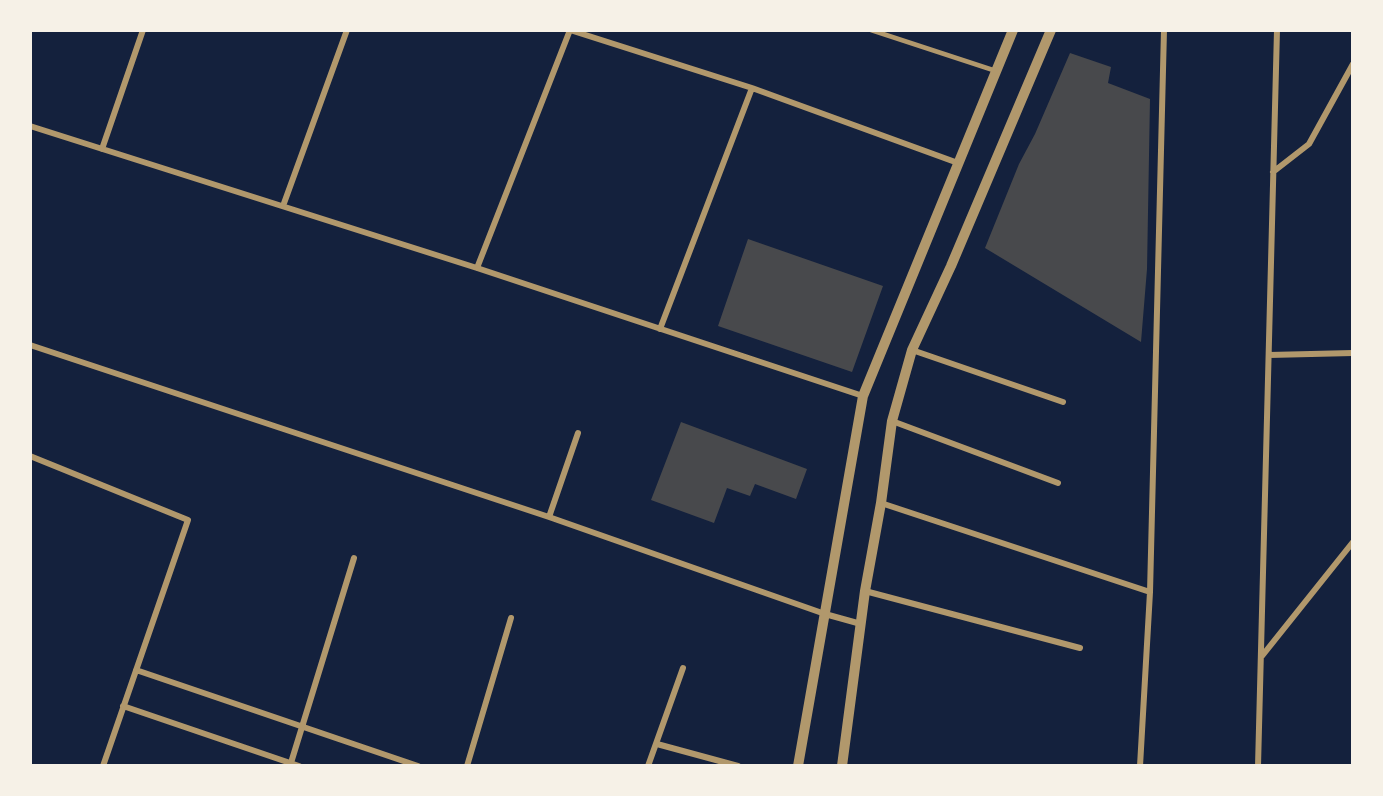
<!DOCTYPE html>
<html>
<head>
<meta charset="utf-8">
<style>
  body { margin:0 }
  #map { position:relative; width:1383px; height:796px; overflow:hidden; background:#14213d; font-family:"PT Serif",serif }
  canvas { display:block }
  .frame { position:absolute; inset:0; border:32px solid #f6f1e7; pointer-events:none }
</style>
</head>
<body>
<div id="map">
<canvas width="1383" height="796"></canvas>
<div class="frame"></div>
</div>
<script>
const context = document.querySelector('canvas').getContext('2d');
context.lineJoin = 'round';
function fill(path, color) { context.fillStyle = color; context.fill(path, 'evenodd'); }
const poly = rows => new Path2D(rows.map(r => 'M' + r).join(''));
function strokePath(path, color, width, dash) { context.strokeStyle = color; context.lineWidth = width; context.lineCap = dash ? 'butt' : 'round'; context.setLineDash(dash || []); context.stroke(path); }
fill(poly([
  [1070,53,1111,67,1108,83,1150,99,1147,269,1141,342,985,248,1019,164,1035,134],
  [748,239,883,286,852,372,718,326],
  [681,422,807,469,796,499,755,484,750,496,727,488,714,523,651,500]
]), '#48494c');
strokePath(poly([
  [871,30,996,71]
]), '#b1986c', 4.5);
strokePath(poly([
  [570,30,752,88,958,163],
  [30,126,477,268,863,396],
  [102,149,143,30],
  [1273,172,1309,144,1353,64],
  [283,206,347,30],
  [477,268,570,30],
  [660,329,752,88],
  [30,345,549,517,825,614,861,624],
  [912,350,1063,402],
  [1269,355,1353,353],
  [892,421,1058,483],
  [30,456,188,520,103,766],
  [881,503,1150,592],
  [549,517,578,433],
  [865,591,1080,648],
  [1262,656,1353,542],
  [136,670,418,766],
  [123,706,299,766],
  [657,744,738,766],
  [290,766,354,558],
  [467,766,511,618],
  [648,766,683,668],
  [1140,766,1150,592,1164,30],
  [1258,766,1277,30]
]), '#b1986c', 6);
strokePath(poly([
  [798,766,863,396,1013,30],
  [842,766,865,591,881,503,892,421,912,350,951,266,1051,30]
]), '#b1986c', 10);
</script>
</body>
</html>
